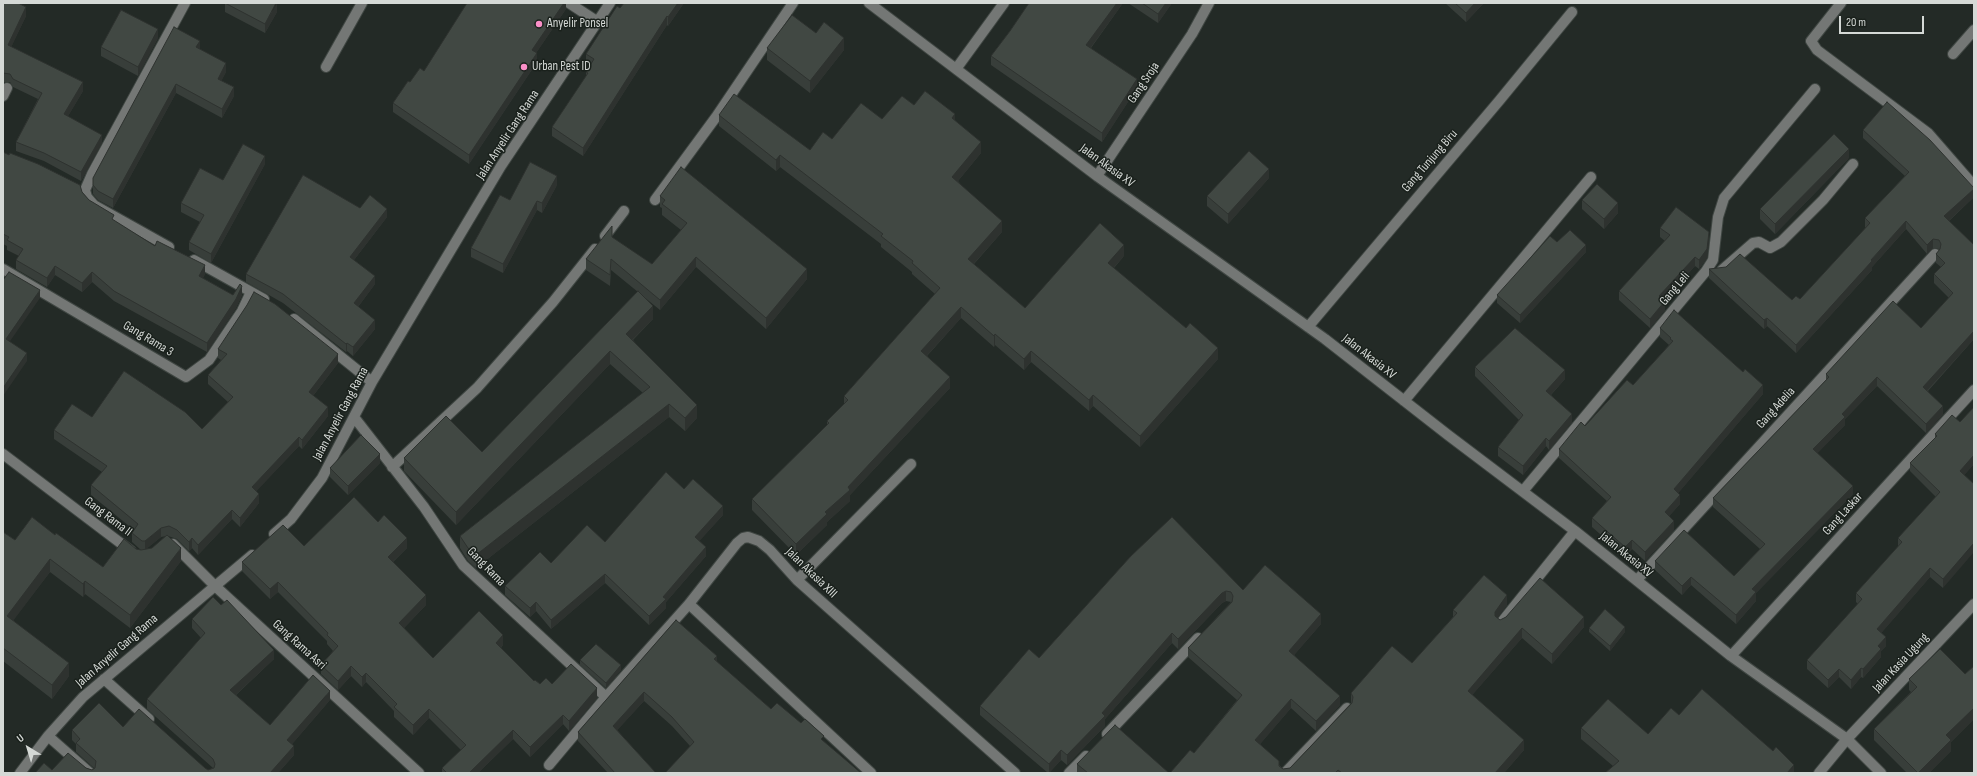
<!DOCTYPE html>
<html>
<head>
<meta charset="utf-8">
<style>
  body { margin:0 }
  #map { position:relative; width:1977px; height:776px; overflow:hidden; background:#232a26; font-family:"Sofia Sans Condensed",sans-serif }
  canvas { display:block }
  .frame { position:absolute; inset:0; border:4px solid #d5d9d6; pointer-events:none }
  .north { position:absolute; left:8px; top:728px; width:40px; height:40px; -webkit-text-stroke:3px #1a211c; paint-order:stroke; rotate:322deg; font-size:11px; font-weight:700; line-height:16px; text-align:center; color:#d5d9d6 }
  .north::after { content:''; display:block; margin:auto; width:14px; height:18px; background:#d5d9d6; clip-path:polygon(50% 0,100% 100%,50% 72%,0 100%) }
  .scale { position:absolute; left:1839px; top:16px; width:85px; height:18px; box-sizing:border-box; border:2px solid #d5d9d6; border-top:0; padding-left:5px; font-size:12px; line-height:14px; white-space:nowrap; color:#d5d9d6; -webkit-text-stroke:3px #1a211c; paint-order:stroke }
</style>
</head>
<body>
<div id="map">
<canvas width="1977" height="776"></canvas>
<div class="frame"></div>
<div class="north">U</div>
<div class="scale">20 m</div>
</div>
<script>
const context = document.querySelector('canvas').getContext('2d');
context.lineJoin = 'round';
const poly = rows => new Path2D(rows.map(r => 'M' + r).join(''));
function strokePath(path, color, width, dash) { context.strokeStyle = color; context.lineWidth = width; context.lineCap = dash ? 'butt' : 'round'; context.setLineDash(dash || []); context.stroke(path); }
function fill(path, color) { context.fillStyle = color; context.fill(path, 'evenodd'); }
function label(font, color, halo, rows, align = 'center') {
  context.font = font + ' "Sofia Sans Condensed",sans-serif'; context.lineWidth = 3; context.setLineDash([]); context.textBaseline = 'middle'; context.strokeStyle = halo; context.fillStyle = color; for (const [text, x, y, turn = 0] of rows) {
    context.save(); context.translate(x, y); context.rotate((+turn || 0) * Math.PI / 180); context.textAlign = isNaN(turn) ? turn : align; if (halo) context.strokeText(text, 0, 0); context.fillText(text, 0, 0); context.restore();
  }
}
const minor = poly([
  [569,3,598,22],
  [869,3,1097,176,1325,339,1448,435,1575,531,1731,656,1847,739,1881,773],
  [1841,3,1811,41,1817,50,1928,133,1974,186],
  [1953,54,1974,30],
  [326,67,362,3],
  [956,69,1004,3],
  [3,96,7,88],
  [1097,176,1192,34,1209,3],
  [655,200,716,117,793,3],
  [605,236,624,211],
  [169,247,94,205,87,197,85,190,92,174,185,3],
  [194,260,264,299],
  [3,269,186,377,209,360,242,311,251,292],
  [1722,270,1753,243,1759,242,1770,248,1781,242,1823,200,1853,164],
  [294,319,372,382],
  [1308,327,1499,101,1572,12],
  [1404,401,1591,177],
  [354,417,424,507,463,565,606,697],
  [3,454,131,551],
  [392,467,477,388,553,302,595,249],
  [1523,491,1706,271,1713,260,1718,217,1724,198,1815,89],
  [274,534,291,519,322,478,372,382,501,166,610,3],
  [173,544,214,585,419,773],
  [797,580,911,464],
  [1637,580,1935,254],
  [689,604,871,773],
  [1501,623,1575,531],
  [1731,656,1974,390],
  [104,679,149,719],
  [1107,734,1198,638],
  [48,736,90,773],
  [549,765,606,697,689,604,737,543,743,538,748,537,759,541,770,550,797,580,1015,773],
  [20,773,48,736,83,697,252,555],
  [1069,773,1086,756],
  [1285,773,1347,708],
  [1819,773,1847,739,1974,604]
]);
strokePath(minor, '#3f4642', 12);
strokePath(minor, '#747775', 10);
fill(poly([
  [3,3,21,5,26,16,11,47,83,91,68,116,102,143,81,181,44,161,16,151,16,142,38,99,13,87,10,82,3,82],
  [225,3,277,12,265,33,225,12],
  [566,3,566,9,536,53,537,62,469,164,393,112,393,103,410,82,424,71],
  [684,3,668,26,667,25,583,156,552,136,552,127,586,77,586,72,590,65,586,63,586,54],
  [1029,3,1123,3,1091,48,1137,88,1102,142,991,65,991,56,1010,31],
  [1128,3,1172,3,1158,23],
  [1445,3,1484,3,1466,22],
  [816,33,844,50,810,93,767,60,767,48],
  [158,38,138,76,101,56,101,47],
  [200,49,226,72,221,81,234,96,222,118,176,93,113,208,98,200,93,194,93,178],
  [914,105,955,121,981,153,958,181,1002,232,974,264,1025,308,1124,256,1114,268,1218,359,1140,447,1093,406,1089,411,1031,362,1024,370,995,345,994,347,961,318,927,356,950,388,850,495,850,501,827,522,827,525,796,555,752,510,752,499,827,426,827,421,844,405,844,396,935,294,912,274,912,272,881,247,881,244,780,167,776,171,719,126,719,115,810,150,832,139,882,119],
  [1863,130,1974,188,1974,197,1949,221,1974,245,1974,339,1928,391,1943,414,1926,433,1877,386,1845,419,1845,425,1817,453,1853,494,1756,593,1756,601,1736,624,1691,585,1682,595,1655,570,1655,561,1734,576,1760,549,1713,507,1713,498,1826,380,1826,374,1921,328,1949,298,1934,283,1934,274,1941,267,1936,263,1936,254,1940,250,1939,249,1933,248,1927,254,1906,229,1872,267,1872,270,1796,353,1767,326,1764,329,1709,278,1709,269,1792,300,1800,299,1866,228,1865,227,1865,218,1905,176,1863,138],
  [3,152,82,192,89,200,114,221,155,246,205,274,203,278,233,295,242,295,236,308,207,352,114,301,92,282,82,292,55,275,47,287,16,269,16,260,19,256,7,250,7,246,3,244],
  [1849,158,1775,234,1760,219,1760,209],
  [265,164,211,263,189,250,189,242,200,222,181,212,181,203,223,180],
  [1269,178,1228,224,1207,206,1207,196],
  [557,185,542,213,537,210,503,273,471,257,471,248,510,200],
  [660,196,807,279,766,329,696,267,660,310,644,297,653,319,633,340,697,418,685,431,669,417,476,568,468,561,460,548,460,536,643,393,610,364,456,525,404,471,404,458,482,452,638,292,611,270,610,286,586,270,586,259,612,238,652,264,681,230,662,215,662,208,660,207],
  [1582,200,1618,213,1604,229,1582,209],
  [360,208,387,217,354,260,375,284,358,307,375,329,353,356,347,351,346,352,283,303,246,282,246,274],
  [1660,228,1709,242,1707,258,1699,269,1695,266,1664,300,1665,310,1650,328,1619,300,1619,291,1665,241,1660,237],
  [1557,242,1586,252,1520,323,1497,303,1497,295],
  [1660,328,1763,394,1678,493,1680,504,1669,516,1674,530,1645,561,1632,549,1625,556,1592,527,1592,518,1607,501,1559,458,1559,449,1633,385,1669,345,1660,337],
  [218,349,338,363,313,396,328,416,302,449,299,446,256,491,259,503,240,527,232,519,198,555,192,548,189,551,177,539,168,536,181,561,130,628,85,594,83,597,50,572,13,620,69,676,52,699,3,661,3,532,15,540,55,535,103,567,136,549,141,550,132,542,132,533,134,530,91,495,91,485,102,472,54,439,54,430,92,417,202,429,228,402,208,384,208,375,221,360,218,358],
  [167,536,152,548,146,549,161,537],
  [1475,367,1565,379,1551,395,1572,422,1549,450,1546,446,1523,475,1498,456,1498,447,1519,420,1475,376],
  [1974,407,1974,464,1964,475,1943,588,1930,577,1881,633,1886,646,1881,651,1881,657,1863,678,1861,677,1851,689,1839,677,1828,688,1807,669,1807,660,1858,604,1856,602,1856,593,1898,547,1898,538,1936,497,1910,471,1910,463,1935,438,1935,434,1960,422],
  [380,463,348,495,330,477,330,468],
  [684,489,723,515,699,541,706,556,666,602,666,608,649,625,605,583,551,629,536,611,530,617,505,595,505,586,551,563,605,542],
  [378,522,407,548,393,562,426,605,404,628,433,658,503,645,501,648,534,681,540,684,552,684,597,698,569,731,563,724,530,757,513,739,478,773,442,773,442,768,461,750,429,718,413,735,394,717,394,711,366,682,362,687,351,676,338,690,321,674,321,665,333,651,327,644,327,641,278,592,270,599,242,571,242,562,304,546],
  [1131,556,1243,590,1321,624,1294,655,1340,705,1316,731,1291,708,1260,744,1283,769,1290,768,1351,703,1351,693,1412,663,1453,617,1453,610,1507,605,1497,618,1500,620,1584,627,1552,664,1522,638,1472,695,1524,750,1504,773,1170,773,1194,753,1237,700,1188,657,1188,648,1231,602,1226,601,1222,603,1178,649,1172,643,1105,719,1105,726,1067,765,1061,760,1049,773,1048,773,980,715,980,706,1039,658],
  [192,619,274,659,236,695,270,725,330,700,292,744,294,755,278,773,52,770,86,768,92,770,94,768,76,752,76,744,72,740,72,730,123,727,208,770,213,768,147,709,147,699,201,638,192,628],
  [676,620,717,662,771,709,801,723,824,736,690,746,672,726,644,701,617,730,656,773,608,773,578,741,578,732],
  [1589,628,1625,632,1610,651,1589,632],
  [580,660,621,670,606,688,580,665],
  [1974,666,1974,719,1951,742,1951,751,1929,773,1907,773,1874,740,1874,729,1911,692,1909,690,1909,679,1965,674],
  [1679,715,1794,773,1613,766,1581,739,1581,728,1648,734],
  [1077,764,1169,773,1077,773]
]), '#383e3a');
fill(poly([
  [277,3,277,12,265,33,265,24],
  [564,3,566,3,566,9,532,59,532,50],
  [678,3,684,3,668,26,668,17],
  [1117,3,1123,3,1086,54,1086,45],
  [1166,3,1172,3,1158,23,1158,14],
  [1475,3,1484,3,1466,22,1466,13],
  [26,7,26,16,8,54,8,45],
  [667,16,667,25,583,156,583,148],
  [158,29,158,38,138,76,138,67],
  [844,38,844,50,810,93,810,81],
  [200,41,200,50,196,47],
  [537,53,537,62,469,164,469,155],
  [226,63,226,72,218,88,218,79],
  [1137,79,1137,88,1102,142,1102,133],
  [83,82,83,91,64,123,64,114],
  [176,84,176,93,113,208,113,199],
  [234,87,234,96,222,118,222,109],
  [955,114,955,125,952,118],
  [102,135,102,143,81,181,81,172],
  [981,142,981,153,952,188,952,177],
  [1849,149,1849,158,1775,234,1775,224],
  [780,155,780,167,776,171,776,160],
  [265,156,265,164,211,263,211,254],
  [1269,169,1269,178,1228,224,1228,214],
  [557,176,557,185,542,213,542,203],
  [1974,189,1974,197,1944,225,1944,216],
  [537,201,537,210,503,273,503,264],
  [1618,203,1618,213,1604,229,1604,219],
  [387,209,387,217,350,265,350,257],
  [1002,221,1002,232,968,270,968,259],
  [1906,221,1906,229,1872,267,1872,270,1796,353,1796,345],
  [1709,232,1709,242,1707,258,1699,269,1699,260],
  [1933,239,1933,248,1927,254,1927,245],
  [1124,245,1124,256,1108,274,1108,263],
  [1586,245,1586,252,1520,323,1520,315],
  [696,257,696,267,660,310,660,300],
  [1695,257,1695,266,1659,305,1659,296],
  [205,265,205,274,199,285,199,276],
  [55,266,55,275,47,287,47,278],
  [807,269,807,279,766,329,766,318],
  [92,272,92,282,82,292,82,283],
  [375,276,375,284,354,312,354,303],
  [242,286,242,295,236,308,207,352,207,343],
  [40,290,40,298,6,347,6,339],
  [1665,301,1665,310,1650,328,1650,319],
  [653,306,653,319,626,346,626,334],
  [961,307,961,318,921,362,921,351],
  [1767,318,1767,326,1764,329,1764,320],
  [375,320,375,329,353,356,353,347],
  [1974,331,1974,339,1923,395,1923,387],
  [995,334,995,345,994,347,994,336],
  [347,343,347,351,346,352,346,344],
  [1218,348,1218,359,1140,447,1140,436],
  [610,351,610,364,456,525,456,512],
  [1031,351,1031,362,1024,370,1024,359],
  [27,353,27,361,3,396,3,388],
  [338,354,338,363,309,401,309,392],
  [1565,370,1565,379,1546,400,1546,391],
  [950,377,950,388,850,495,850,501,827,522,827,525,796,555,796,544,848,487],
  [1877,377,1877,386,1845,419,1845,425,1813,458,1813,449,1842,414],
  [1763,385,1763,394,1674,498,1674,489],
  [1093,395,1093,406,1089,411,1089,400],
  [669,404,669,417,476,568,476,555],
  [697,405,697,418,685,431,685,418],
  [1943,406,1943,414,1926,433,1926,424],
  [328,407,328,416,302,449,302,440],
  [1572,414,1572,422,1549,450,1549,441],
  [299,437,299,446,252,496,252,487],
  [1546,438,1546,446,1523,475,1523,466],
  [380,454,380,463,348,495,348,486],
  [1974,455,1974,464,1960,480,1960,471],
  [1853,486,1853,494,1756,593,1756,601,1736,624,1736,615,1752,589],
  [259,494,259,503,240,527,240,518],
  [1680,495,1680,504,1665,521,1665,512],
  [723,506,723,515,695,546,695,537],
  [232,510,232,519,198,555,198,545],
  [1674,521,1674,530,1645,561,1645,552],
  [161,528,161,537,145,550,145,541],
  [192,538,192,548,189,551,189,542],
  [407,538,407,548,388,566,388,557],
  [1632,540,1632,549,1625,556,1625,547],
  [1974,543,1974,552,1943,588,1943,579],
  [706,547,706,556,666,602,666,608,649,625,649,616,663,597],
  [181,548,181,561,130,628,130,615],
  [50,559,50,572,7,629,7,616],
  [1930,568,1930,577,1877,638,1877,629],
  [605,574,605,583,551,629,551,620],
  [1691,577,1691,585,1682,595,1682,586],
  [85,581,85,594,83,597,83,584],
  [278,582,278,592,270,599,270,589],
  [1226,591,1226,601,1222,603,1178,649,1178,639,1222,593],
  [426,595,426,605,399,633,399,623],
  [1507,595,1507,605,1495,622,1495,612],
  [536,602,536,611,530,617,530,608],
  [1321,614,1321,624,1289,661,1289,651],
  [1584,617,1584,627,1552,664,1552,654],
  [1625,627,1625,632,1610,651,1610,646],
  [1522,628,1522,638,1468,700,1468,691],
  [1172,633,1172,643,1105,719,1105,726,1067,765,1067,755,1102,713],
  [503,635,503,645,496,653,496,643],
  [1886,637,1886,646,1881,651,1881,657,1863,678,1863,669,1878,646],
  [274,650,274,659,230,700,230,690],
  [717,656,717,665,714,659],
  [69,663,69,676,52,699,52,685],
  [621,665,621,670,606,688,606,683],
  [351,666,351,676,338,690,338,681],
  [1861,668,1861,677,1851,689,1851,680],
  [1839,669,1839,677,1828,688,1828,680],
  [366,673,366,682,362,687,362,677],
  [597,688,597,698,569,731,569,721],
  [330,691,330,700,287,750,287,740],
  [644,692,644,701,613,735,613,726],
  [1340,696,1340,705,1316,731,1316,721],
  [1291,699,1291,708,1255,750,1255,740],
  [1974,708,1974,719,1951,742,1951,751,1929,773,1918,773,1946,735],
  [429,709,429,718,413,735,413,725],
  [563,715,563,724,530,757,530,747],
  [513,730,513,739,478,773,469,773],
  [1524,740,1524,750,1504,773,1495,773],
  [294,746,294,755,278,773,270,773],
  [1061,750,1061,760,1049,773,1049,764],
  [1794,765,1794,773,1787,773]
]), '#2e322f');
const building = poly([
  [3,3,18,3,26,7,8,45,83,82,64,114,102,135,81,172,44,153,16,142,42,93,13,79,10,74,3,73,3,3],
  [225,3,276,3,265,24,225,3],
  [467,3,564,3,532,50,537,53,469,155,393,103,408,81,410,82,420,68,424,71,467,3],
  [624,3,678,3,668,17,667,16,583,148,552,127,588,73,586,72,594,59,586,54,617,6,620,8,624,3],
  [1029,3,1117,3,1086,45,1137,79,1102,133,991,56,1010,31,1029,3],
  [1142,3,1166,3,1158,14,1142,3],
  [1455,3,1475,3,1466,13,1455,3],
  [121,10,158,29,138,67,101,47,121,10],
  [792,15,816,33,824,22,844,38,810,81,767,48,792,15],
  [174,27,200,41,196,47,226,63,218,79,234,87,222,109,176,84,113,199,98,191,93,185,93,178,174,27],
  [925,91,955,114,952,118,981,142,952,177,1002,221,968,259,1025,308,1100,223,1124,245,1108,263,1186,328,1190,323,1218,348,1140,436,1093,395,1089,400,1031,351,1024,359,995,334,994,336,961,307,921,351,950,377,848,487,850,490,825,512,827,514,796,544,752,499,829,423,827,421,848,400,844,396,940,288,912,263,913,261,881,236,883,234,780,155,776,160,719,115,734,94,810,150,823,132,832,139,861,103,882,119,902,96,914,105,925,91],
  [1887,102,1930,140,1974,188,1974,189,1944,216,1974,245,1974,331,1923,387,1943,406,1926,424,1877,377,1842,414,1845,417,1813,449,1853,486,1752,589,1756,592,1736,615,1691,577,1682,586,1655,561,1684,530,1734,576,1765,544,1713,498,1829,377,1826,374,1893,301,1921,328,1953,293,1934,274,1945,263,1936,254,1940,249,1941,244,1939,240,1933,239,1927,245,1906,221,1871,260,1872,261,1796,345,1767,318,1764,320,1709,269,1726,267,1740,254,1792,300,1796,296,1800,299,1870,223,1865,218,1909,172,1863,130,1887,102],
  [1834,134,1849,149,1775,224,1760,209,1834,134],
  [243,144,265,156,211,254,189,242,204,215,181,203,200,168,223,180,243,144],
  [1249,151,1269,169,1228,214,1207,196,1249,151],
  [3,152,9,155,10,153,38,164,80,185,82,192,89,200,114,215,112,219,155,246,157,241,205,265,199,276,233,295,240,284,242,286,236,299,207,343,114,291,92,272,82,283,55,266,47,278,16,260,23,249,7,240,9,237,3,234,3,152],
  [530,162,557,176,542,203,537,201,503,264,471,248,500,195,510,200,530,162],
  [681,167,807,269,766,318,696,257,660,300,611,259,610,275,586,259,612,226,612,237,652,264,687,223,662,204,665,200,660,196,681,167],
  [303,175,360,208,370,195,387,209,350,257,375,276,354,303,375,320,353,347,347,343,346,344,283,294,246,274,303,175],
  [1597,184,1618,203,1604,219,1582,200,1597,184],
  [1676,207,1709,232,1707,249,1699,260,1695,257,1659,296,1665,301,1650,319,1619,291,1670,235,1660,228,1676,207],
  [1570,230,1586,245,1520,315,1497,295,1550,236,1557,242,1570,230],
  [9,272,40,290,6,339,27,353,3,388,3,280,9,272],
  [638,291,653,306,626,334,697,405,685,418,669,404,476,555,468,548,460,536,650,387,610,351,456,512,404,458,446,416,482,452,638,291],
  [254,292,275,304,338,354,309,392,328,407,302,440,299,437,252,487,259,494,240,518,232,510,198,545,192,538,189,542,177,530,169,526,161,528,145,541,142,541,132,533,138,524,91,485,107,466,54,430,72,404,92,417,124,371,185,412,202,429,233,397,208,375,227,354,218,349,247,305,254,292],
  [1674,310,1743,372,1745,369,1763,385,1674,489,1680,495,1665,512,1674,521,1645,552,1632,540,1625,547,1592,518,1611,497,1559,449,1581,422,1585,426,1627,380,1633,385,1673,341,1670,339,1671,338,1660,328,1674,310],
  [1515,328,1565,370,1546,391,1572,414,1549,441,1546,438,1523,466,1498,447,1523,415,1475,367,1515,328],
  [1974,407,1974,455,1960,471,1974,484,1974,543,1943,579,1930,568,1877,629,1886,637,1878,646,1881,649,1863,669,1861,668,1851,680,1839,669,1828,680,1807,660,1862,599,1856,593,1902,542,1898,538,1940,492,1910,463,1937,436,1935,434,1952,415,1960,422,1974,407],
  [361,435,380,454,348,486,330,468,361,435],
  [666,472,684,489,693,479,723,506,695,537,706,547,663,597,666,599,649,616,605,574,551,620,536,602,530,608,505,586,540,552,551,563,587,525,605,542,666,472],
  [354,497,378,522,384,515,407,538,388,557,426,595,399,623,433,658,479,611,503,635,496,643,534,681,535,680,540,684,546,678,552,684,571,664,597,688,569,721,563,715,530,747,513,730,469,773,447,773,442,768,466,745,429,709,413,725,394,707,397,704,366,673,362,677,351,666,338,681,321,665,338,646,327,635,328,633,278,582,270,589,242,562,283,525,304,546,354,497],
  [32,517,55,535,56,533,103,567,124,539,136,549,141,550,152,548,167,535,181,548,130,615,85,581,83,584,50,559,7,616,69,663,52,685,3,648,3,532,15,540,32,517],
  [1172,517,1243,590,1265,565,1321,614,1289,651,1340,696,1316,721,1291,699,1255,740,1279,761,1279,766,1283,769,1290,768,1352,703,1353,697,1351,693,1392,646,1412,663,1457,613,1453,610,1484,575,1507,595,1495,612,1495,616,1500,620,1506,617,1540,578,1584,617,1552,654,1522,628,1468,691,1524,740,1495,773,1342,773,1338,770,1335,773,1170,773,1190,750,1194,753,1242,695,1188,648,1232,602,1233,596,1231,592,1226,591,1222,593,1178,639,1172,633,1102,713,1105,716,1067,755,1061,750,1049,764,980,706,1029,649,1039,658,1131,556,1172,517],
  [213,597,221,605,227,600,274,650,230,690,270,725,313,675,330,691,287,740,294,746,270,773,35,773,44,763,52,770,68,753,86,768,92,770,95,768,96,761,76,743,80,739,72,730,99,703,123,727,139,709,205,768,208,770,214,768,215,764,213,759,147,699,205,633,192,619,213,597],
  [1605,609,1625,627,1610,646,1589,628,1605,609],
  [676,620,717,656,714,659,771,709,777,703,801,723,805,719,824,736,821,739,861,773,665,773,694,742,672,717,644,692,613,726,656,773,615,773,578,732,676,620],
  [596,644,621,665,606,683,580,660,596,644],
  [1940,649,1965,674,1974,666,1974,708,1946,735,1951,740,1918,773,1874,729,1917,687,1909,679,1940,649],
  [1702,689,1773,751,1776,747,1794,765,1787,773,1605,773,1619,761,1581,728,1608,699,1648,734,1671,708,1679,715,1702,689],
  [1115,725,1169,773,1088,773,1077,764,1115,725]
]);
fill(building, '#414843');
strokePath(building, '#2e322f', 1);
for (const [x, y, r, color] of [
  [539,24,4,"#fa8fc7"],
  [524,67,4,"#fa8fc7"]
]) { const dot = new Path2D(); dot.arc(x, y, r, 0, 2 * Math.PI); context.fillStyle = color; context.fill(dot); strokePath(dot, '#1a211c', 1.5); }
label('13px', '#d5d9d6', '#1a211c', [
  ["Anyelir Ponsel",547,24],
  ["Urban Pest ID",532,67]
], 'left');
label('13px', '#d5d9d6', '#1a211c', [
  ["Gang Sroja",1144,83,-56],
  ["Jalan Anyelir Gang Rama",508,135,-57],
  ["Gang Tunjung Biru",1430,161,-49],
  ["Jalan Akasia XV",1107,166,36],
  ["Gang Leli",1675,289,-50],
  ["Gang Rama 3",148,339,31],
  ["Jalan Akasia XV",1369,357,38],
  ["Gang Adelia",1776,408,-48],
  ["Jalan Anyelir Gang Rama",341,414,-62],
  ["Gang Laskar",1843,514,-48],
  ["Gang Rama II",108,517,37],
  ["Jalan Akasia XV",1626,555,39],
  ["Gang Rama",486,567,46],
  ["Jalan Akasia XIII",811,573,44],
  ["Gang Rama Asri",299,645,42],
  ["Jalan Anyelir Gang Rama",117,651,-41],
  ["Jalan Kasia Ugung",1901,663,-47]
]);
</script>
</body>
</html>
